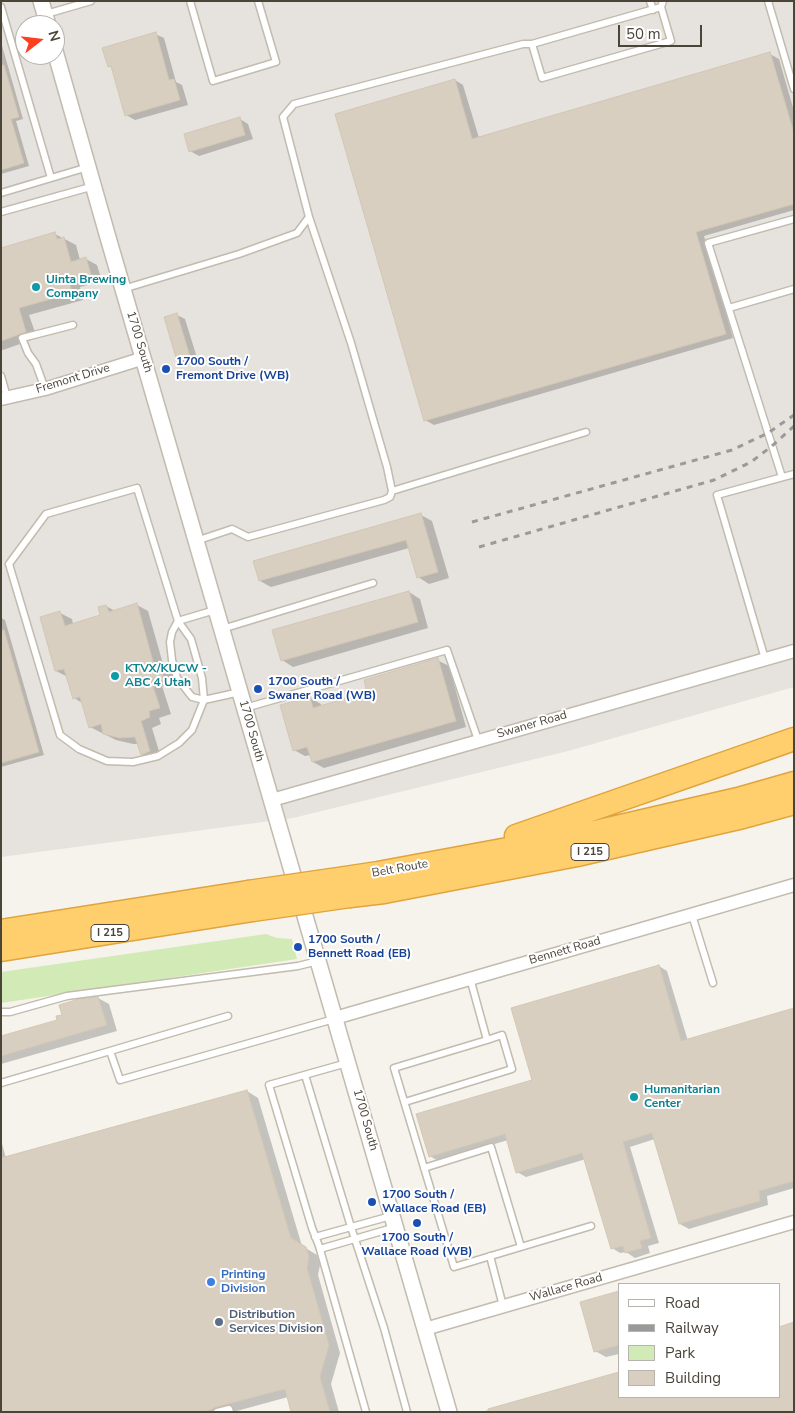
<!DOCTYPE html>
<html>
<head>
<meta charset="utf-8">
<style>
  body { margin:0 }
  #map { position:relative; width:795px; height:1413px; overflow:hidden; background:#f6f3ec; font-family:"Nunito Sans",sans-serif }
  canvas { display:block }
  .frame { position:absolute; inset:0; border:2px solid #4b4439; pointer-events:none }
  .legend { position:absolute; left:618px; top:1283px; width:162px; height:115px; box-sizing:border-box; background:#fff; border:1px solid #b7b4b0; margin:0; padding:6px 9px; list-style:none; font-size:15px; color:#4b4439 }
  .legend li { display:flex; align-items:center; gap:10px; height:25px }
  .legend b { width:25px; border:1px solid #b7b4b0 }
  .north { position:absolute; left:15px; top:15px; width:50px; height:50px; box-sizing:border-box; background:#fff; border:1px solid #b7b4b0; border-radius:50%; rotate:74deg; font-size:14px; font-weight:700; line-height:20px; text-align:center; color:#4b4439 }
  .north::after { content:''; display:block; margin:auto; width:18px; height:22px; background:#fc3f1d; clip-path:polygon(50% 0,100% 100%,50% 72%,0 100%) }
  .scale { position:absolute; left:618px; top:25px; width:84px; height:22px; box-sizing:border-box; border:2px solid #4b4439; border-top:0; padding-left:6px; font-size:15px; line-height:18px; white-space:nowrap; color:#4b4439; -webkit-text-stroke:4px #fff; paint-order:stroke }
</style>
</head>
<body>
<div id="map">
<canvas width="795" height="1413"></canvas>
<div class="frame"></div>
<ul class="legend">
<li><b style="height:6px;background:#fff"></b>Road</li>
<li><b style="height:6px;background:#9a9a9a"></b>Railway</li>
<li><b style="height:14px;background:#d2eab5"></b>Park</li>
<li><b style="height:14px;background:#d8cfc1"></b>Building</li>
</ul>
<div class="north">N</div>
<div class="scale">50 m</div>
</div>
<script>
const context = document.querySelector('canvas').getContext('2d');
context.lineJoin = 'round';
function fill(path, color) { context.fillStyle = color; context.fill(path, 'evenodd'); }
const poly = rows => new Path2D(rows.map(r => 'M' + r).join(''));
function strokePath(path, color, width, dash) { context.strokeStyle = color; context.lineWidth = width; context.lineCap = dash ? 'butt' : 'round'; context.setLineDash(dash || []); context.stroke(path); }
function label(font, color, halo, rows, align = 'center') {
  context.font = font + ' "Nunito Sans",sans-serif'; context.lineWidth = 4; context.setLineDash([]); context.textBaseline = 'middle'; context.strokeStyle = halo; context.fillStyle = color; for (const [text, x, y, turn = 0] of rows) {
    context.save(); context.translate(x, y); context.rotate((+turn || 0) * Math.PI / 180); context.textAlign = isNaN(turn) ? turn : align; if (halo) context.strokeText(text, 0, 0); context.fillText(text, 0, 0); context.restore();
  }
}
fill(poly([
  [1,1,794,1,794,687,568,751,293,818,1,857],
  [25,25,55,25,55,55,25,55]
]), '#e6e2dd');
fill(poly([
  [266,934,277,938,292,939,297,959,1,1003,1,972]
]), '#d2eab5');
fill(poly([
  [1,1,14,1,25,38,25,55,30,55,66,181,1,200,1,174,30,166,17,122,26,119,1,33]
]), '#e5e3e0');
fill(poly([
  [155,34,164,38,176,82,182,85,188,105,135,120,126,115,113,68,109,66],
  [1,42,23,119,16,121,29,166,1,174],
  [770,54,779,59,794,111,794,210,704,236,733,338,434,425,425,420,455,80,463,85,479,138],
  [240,119,248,124,253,139,199,156,190,151],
  [55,234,76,245,80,260,86,259,97,265,102,281,80,287,83,300,29,315,37,338,3,350,1,349,1,250],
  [177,315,185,319,198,361,187,365,178,360],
  [421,515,432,521,449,578,429,584,418,577,409,548,271,587,260,581],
  [409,592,420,599,428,628,293,667,282,660],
  [137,605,148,611,163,664,174,671,174,686,162,686,171,714,159,718,161,724,152,728,161,758,153,761,142,754,138,744,133,744,116,740,90,727,84,704,74,698,68,677,56,671,60,613,72,619,73,624,102,616,106,606,115,611],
  [1,618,5,620,44,755,1,767],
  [437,660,449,666,466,727,324,768,313,762,311,755,305,756,294,750,310,698,321,704,322,707,369,693],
  [659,966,667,971,688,1041,794,1010,794,1188,767,1196,768,1205,689,1229,680,1224,655,1139,630,1147,659,1243,648,1246,650,1253,635,1258,626,1252,620,1253,612,1248,586,1159,526,1177,517,1172,508,1140,438,1161,430,1156,534,1081],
  [98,998,109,1004,117,1031,1,1064,1,1037,58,1021],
  [247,1091,258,1098,302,1246,317,1255,320,1265,318,1275,340,1353,331,1384,339,1412,293,1412,288,1397,233,1412,1,1412,1,1140,6,1158],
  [619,1292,619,1354,606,1357,595,1351],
  [794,1324,794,1412,485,1411,619,1373,619,1397,779,1397,779,1328]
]), '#0003');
const building = poly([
  [156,32,169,80,174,79,180,100,125,116,111,66,108,67,102,48,156,32],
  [770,52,794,133,794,204,696,232,726,334,424,421,335,114,455,79,472,139,770,52],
  [1,65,4,65,19,117,11,119,24,163,1,170,1,65],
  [240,117,245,135,189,152,184,134,240,117],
  [55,232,57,239,64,237,71,262,86,257,91,275,69,280,72,293,19,308,26,332,1,341,1,248,55,232],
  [177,313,190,357,177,361,164,317,177,313],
  [421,513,438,572,417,578,406,540,259,581,253,561,421,513],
  [409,591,418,622,281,661,272,630,409,591],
  [137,603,154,665,162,663,163,680,151,680,160,708,149,711,150,717,141,721,150,751,141,755,135,737,120,738,103,734,101,724,89,728,80,697,73,699,64,669,55,671,40,617,60,611,65,626,100,615,98,607,106,605,109,612,137,603],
  [1,630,4,630,39,752,1,763,1,630],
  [438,658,456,721,312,762,307,747,293,751,280,705,310,697,313,708,367,692,364,680,438,658],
  [659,965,681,1041,794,1008,794,1181,759,1191,760,1201,679,1224,652,1133,623,1142,651,1238,640,1241,642,1248,625,1253,623,1246,611,1249,582,1153,516,1173,505,1134,429,1157,416,1114,532,1080,511,1008,659,965],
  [98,997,107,1025,1,1056,1,1036,57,1020,56,1016,62,1015,59,1005,79,999,98,997],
  [247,1090,291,1238,306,1247,309,1257,307,1268,329,1345,320,1377,330,1412,291,1412,285,1389,216,1407,205,1412,1,1412,1,1158,247,1090],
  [619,1291,619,1345,594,1352,580,1302,619,1291],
  [794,1322,794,1412,489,1412,488,1409,619,1372,619,1397,779,1397,779,1327,794,1322]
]);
fill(building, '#d8cfc1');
strokePath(building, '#d3c7b4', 1);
const service = poly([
  [190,1,213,81,276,62,258,1],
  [650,1,653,10],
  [768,1,794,89],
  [1,7,51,178],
  [661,7,532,44,542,78,671,41,661,7,663,1],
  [46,14,91,1],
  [1,193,88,167],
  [1,212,94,186],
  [123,289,239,254,297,233,309,217,283,117,294,104,523,44,532,44],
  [729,308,794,289],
  [1,376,7,397],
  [45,389,36,364,28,353,22,338,73,325],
  [782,477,708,243,794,219],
  [137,488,178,621,191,639,202,678,204,700,192,730,179,743,158,756,133,762,107,761,79,749,60,735,9,564,46,514,137,488],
  [392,491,586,432],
  [196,541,232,529,248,537,384,500,390,497,392,491,387,467,351,343,309,217],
  [215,610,178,621,172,632,170,642,172,660,177,678,192,697,204,700,240,692],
  [222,629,373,583],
  [765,659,717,495,794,474],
  [245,708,447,650,478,740],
  [692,915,713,983],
  [470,978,487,1040,394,1068,454,1267,591,1226],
  [1,1012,10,1012,67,996,298,966,318,961],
  [228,1016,110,1051,120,1080,334,1019],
  [347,1063,269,1085,312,1228,319,1246,366,1412],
  [305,1075,351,1227,384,1328,407,1412],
  [1,1083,110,1051],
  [405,1102,512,1069,502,1035,487,1040],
  [424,1168,491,1147,521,1247],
  [315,1237,391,1216],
  [320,1249,396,1227],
  [490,1256,503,1306],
  [217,1412,229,1409,230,1412]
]);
const minor = poly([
  [1,399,45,389,144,358],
  [272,800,794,651],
  [335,1018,794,885],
  [425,1329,794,1222]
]);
const tertiary = poly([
  [41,1,48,25],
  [55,51,107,234,449,1412]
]);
const motorway = poly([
  [516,836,794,739],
  [345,878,378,873,578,836,738,799,794,783],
  [350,896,384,892,577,855,743,817,794,803],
  [1,931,248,892],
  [1,950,253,910]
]);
strokePath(service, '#c2bbae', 9);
strokePath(minor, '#c2bbae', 15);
strokePath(tertiary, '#c2bbae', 18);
strokePath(motorway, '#e0a43c', 25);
strokePath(service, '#fff', 6);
strokePath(minor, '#fff', 12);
strokePath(tertiary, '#fff', 15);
strokePath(motorway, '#ffcf6e', 22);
strokePath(poly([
  [472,522,732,450,768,433,794,415],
  [479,547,714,480,751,462,772,446,794,426]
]), '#9a9a9a', 3, [6, 6]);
const motorwayBridge = poly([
  [248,892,345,878],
  [253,910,350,896]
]);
strokePath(motorwayBridge, '#e0a43c', 25, []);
strokePath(motorwayBridge, '#ffcf6e', 22);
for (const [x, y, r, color] of [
  [36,287,5,"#0f9aa8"],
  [166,369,5,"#1a4fb4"],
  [115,676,5,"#0f9aa8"],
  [258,689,5,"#1a4fb4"],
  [298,947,5,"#1a4fb4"],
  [634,1097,5,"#0f9aa8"],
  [372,1202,5,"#1a4fb4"],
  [417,1223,5,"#1a4fb4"],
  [211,1282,5,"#3f7fe0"],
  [219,1322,5,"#5c6f8a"]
]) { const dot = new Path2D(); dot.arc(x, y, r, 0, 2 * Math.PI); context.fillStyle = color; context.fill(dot); strokePath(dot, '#fff', 2); }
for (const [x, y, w] of [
  [590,852,38],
  [110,933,38]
]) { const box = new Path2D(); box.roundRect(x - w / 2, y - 8.5, w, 17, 4); context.fillStyle = '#fff'; context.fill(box); strokePath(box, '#4b4439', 1); }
label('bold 11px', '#4b4439', null, [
  ["I 215",590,852],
  ["I 215",110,933]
]);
label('bold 12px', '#0d838f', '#fff', [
  ["Uinta Brewing",46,280],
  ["Company",46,294],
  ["KTVX/KUCW -",125,669],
  ["ABC 4 Utah",125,683],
  ["Humanitarian",644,1090],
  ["Center",644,1104]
], 'left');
label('12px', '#4b4439', '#fff', [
  ["1700 South",139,342,73],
  ["Fremont Drive",73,379,-17],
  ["Swaner Road",532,725,-16],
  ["1700 South",251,731,74],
  ["Belt Route",400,869,-10],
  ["Bennett Road",565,951,-16],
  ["1700 South",365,1120,74],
  ["Wallace Road",566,1288,-16]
]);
label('bold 12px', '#164399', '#fff', [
  ["1700 South /",176,362],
  ["Fremont Drive (WB)",176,376],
  ["1700 South /",268,682],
  ["Swaner Road (WB)",268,696],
  ["1700 South /",308,940],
  ["Bennett Road (EB)",308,954],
  ["1700 South /",382,1195],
  ["Wallace Road (EB)",382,1209],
  ["1700 South /",417,1238,"center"],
  ["Wallace Road (WB)",417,1252,"center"]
], 'left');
label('bold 12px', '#366cbe', '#fff', [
  ["Printing",221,1275],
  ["Division",221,1289]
], 'left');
label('bold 12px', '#4e5e75', '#fff', [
  ["Distribution",229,1315],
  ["Services Division",229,1329]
], 'left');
</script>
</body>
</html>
